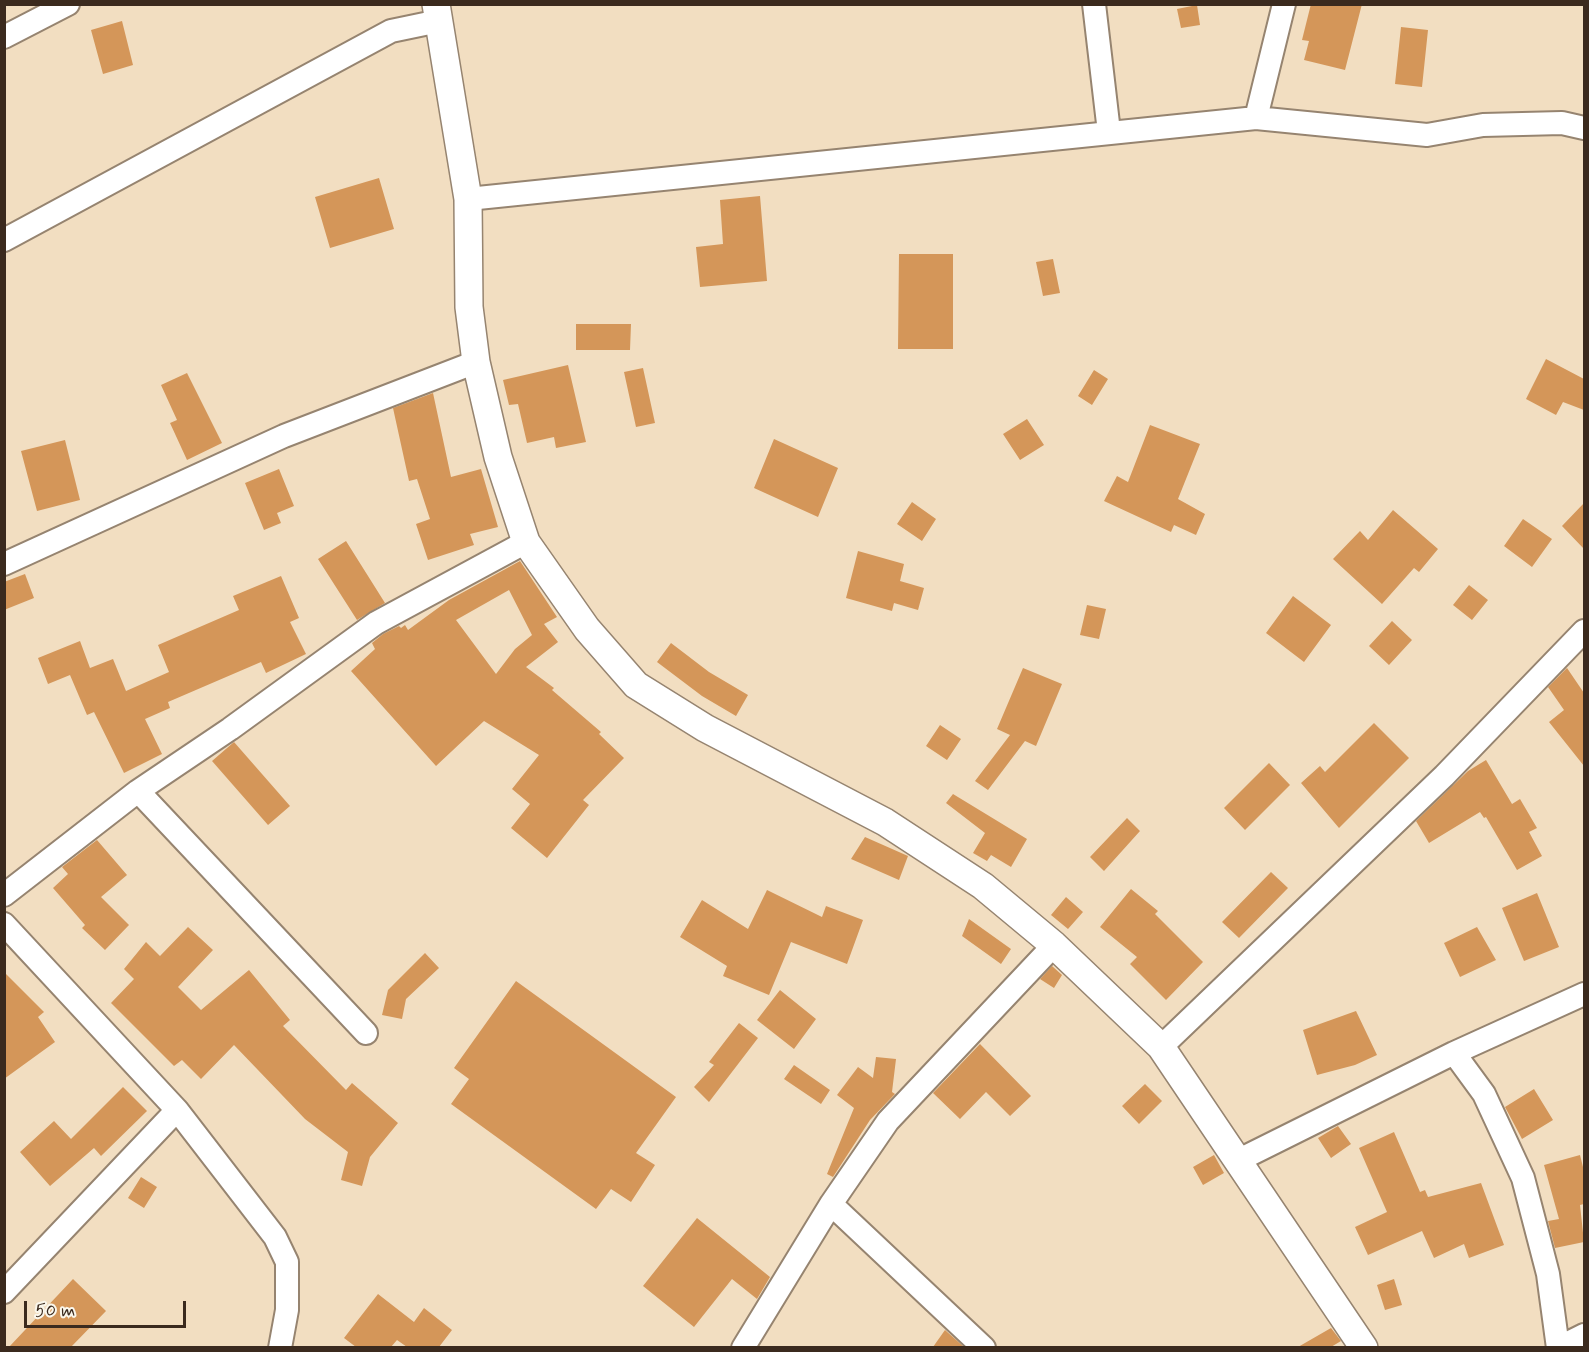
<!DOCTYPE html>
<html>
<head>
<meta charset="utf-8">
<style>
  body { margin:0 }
  #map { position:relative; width:1589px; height:1352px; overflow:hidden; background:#f2dec1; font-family:Mynerve,sans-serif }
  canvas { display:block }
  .frame { position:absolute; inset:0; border:6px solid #3b2a1e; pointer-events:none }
  .scale { position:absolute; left:24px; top:1301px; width:162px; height:27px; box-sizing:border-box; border:3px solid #3b2a1e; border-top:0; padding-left:8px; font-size:18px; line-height:21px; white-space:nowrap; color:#3b2a1e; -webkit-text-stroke:4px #fbf7ec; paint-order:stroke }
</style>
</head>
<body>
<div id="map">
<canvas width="1589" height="1352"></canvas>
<div class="frame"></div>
<div class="scale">50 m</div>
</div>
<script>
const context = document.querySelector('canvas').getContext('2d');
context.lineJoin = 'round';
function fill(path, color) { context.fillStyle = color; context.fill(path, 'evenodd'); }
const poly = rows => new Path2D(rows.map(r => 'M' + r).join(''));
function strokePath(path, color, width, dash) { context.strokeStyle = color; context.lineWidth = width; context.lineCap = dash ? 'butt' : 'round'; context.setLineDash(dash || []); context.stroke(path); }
fill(poly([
  [1311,4,1362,4,1345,70,1304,60,1309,41,1302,40],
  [1197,5,1200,25,1181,28,1177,9],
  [122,21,133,65,103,74,91,30],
  [1401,27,1428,30,1422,87,1395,84],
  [379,178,394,229,330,248,315,197],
  [760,196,767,281,700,287,696,247,723,244,720,200],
  [899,254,953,254,953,349,898,349],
  [1053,259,1060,293,1043,296,1036,262],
  [576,324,631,324,630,350,576,350],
  [1546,359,1584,379,1584,410,1563,402,1556,415,1526,399],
  [568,365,586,442,556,448,554,437,527,443,518,404,509,405,503,380],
  [643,368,655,423,636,427,624,372],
  [1094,370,1108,379,1092,405,1078,396],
  [187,373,222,443,187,460,170,423,177,420,161,385],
  [433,393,451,477,481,469,498,527,470,534,474,545,428,560,416,524,430,519,417,479,409,481,393,408],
  [1027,419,1044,445,1020,460,1003,434],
  [1150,425,1200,444,1178,499,1205,514,1196,535,1174,525,1171,532,1104,501,1117,476,1128,482],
  [774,439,838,468,818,517,754,488],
  [65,440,80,500,37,511,21,451],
  [279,469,294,506,277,513,281,523,264,530,245,483],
  [912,502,936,519,922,541,897,524],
  [1584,503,1584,549,1562,526],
  [1393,510,1438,549,1419,572,1414,568,1382,604,1333,559,1360,531,1368,540],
  [1523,519,1552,539,1532,567,1504,546],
  [346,541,385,603,357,620,318,559],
  [858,551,904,564,900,581,924,588,918,610,894,603,892,611,846,598],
  [520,561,557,617,544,624,558,642,526,667,554,688,552,690,601,732,599,734,624,758,583,800,589,805,547,858,511,828,530,804,512,789,539,755,484,721,436,766,351,671,375,649,372,643,383,634,399,626,401,628,405,625,408,630,449,600],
  [509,590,532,635,515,649,496,674,456,620],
  [25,574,34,598,4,610,4,582],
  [281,576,299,618,290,622,306,654,266,673,261,662,168,702,170,708,145,719,162,754,124,773,94,712,87,715,70,675,48,684,38,658,80,641,90,668,113,659,126,691,169,672,158,645,239,610,233,596],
  [1469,585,1488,600,1472,620,1453,605],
  [1293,596,1331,625,1304,662,1266,633],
  [1087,605,1106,609,1099,639,1080,635],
  [1392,621,1412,640,1389,665,1369,646],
  [671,643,709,672,748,695,736,716,702,696,657,662],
  [1023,668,1062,684,1036,746,1025,741,988,790,975,781,1010,735,997,729],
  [1567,668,1584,693,1584,766,1549,722,1564,710,1548,687],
  [1374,723,1409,758,1339,828,1301,783,1320,766,1325,772],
  [940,725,961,739,947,760,926,746],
  [234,742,290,806,268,825,212,761],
  [1486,760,1512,804,1520,799,1537,828,1529,832,1542,856,1517,870,1486,817,1484,818,1480,812,1429,843,1416,821,1468,771],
  [1269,763,1290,785,1245,830,1224,808],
  [953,794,1027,839,1011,867,991,855,987,861,973,853,985,833,946,803],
  [1127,818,1140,831,1104,871,1090,857],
  [865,837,908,856,899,880,851,859],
  [97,840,127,875,101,897,129,925,105,950,82,928,85,925,53,888,68,874,62,867],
  [1271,872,1288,888,1239,938,1222,922],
  [1131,889,1158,911,1155,914,1203,962,1166,1000,1130,964,1137,957,1100,927],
  [767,890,822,917,826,906,863,920,847,964,791,942,769,995,723,976,727,966,680,937,702,900,748,929],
  [1537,893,1559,947,1524,961,1502,908],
  [1066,897,1083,912,1068,929,1051,915],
  [969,919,1011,949,1001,964,962,936],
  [188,927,213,950,178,987,201,1010,249,970,290,1020,283,1026,346,1090,352,1083,398,1123,370,1157,362,1186,341,1180,348,1152,305,1119,234,1045,201,1079,182,1060,174,1066,111,1003,134,979,124,969,146,942,160,956],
  [1477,927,1496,960,1460,977,1444,943],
  [425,953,439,968,406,999,402,1019,382,1015,388,990],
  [1052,966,1062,975,1054,988,1040,979],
  [4,972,44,1012,38,1017,55,1042,4,1079],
  [516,981,676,1097,636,1153,655,1165,631,1202,611,1189,596,1209,451,1104,469,1079,454,1068],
  [780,990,816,1019,794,1049,757,1020],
  [1356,1011,1377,1055,1355,1065,1317,1075,1303,1030],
  [739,1023,758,1038,709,1102,694,1087,714,1065,709,1062],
  [980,1044,1031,1096,1010,1116,986,1092,960,1119,933,1093],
  [876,1057,896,1059,892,1092,895,1094,870,1120,833,1177,827,1174,854,1108,837,1095,858,1067,873,1078],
  [794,1065,830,1090,821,1104,784,1079],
  [1145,1084,1162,1101,1139,1124,1122,1106],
  [123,1087,147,1111,101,1156,94,1148,50,1186,20,1152,54,1121,71,1139],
  [1534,1089,1553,1120,1522,1139,1505,1107],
  [1338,1126,1351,1144,1331,1158,1318,1138],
  [1394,1132,1420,1192,1425,1190,1428,1197,1481,1183,1504,1245,1469,1258,1464,1244,1434,1258,1422,1231,1368,1255,1355,1227,1387,1212,1359,1148],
  [1214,1155,1224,1173,1203,1185,1193,1167],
  [1580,1155,1584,1171,1584,1204,1580,1205,1584,1242,1555,1248,1548,1221,1559,1219,1544,1165],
  [141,1177,157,1187,144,1208,128,1198],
  [697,1218,770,1277,757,1299,732,1279,694,1327,643,1286],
  [73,1279,106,1311,71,1347,9,1347],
  [1394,1279,1402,1305,1385,1310,1377,1285],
  [378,1294,414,1322,424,1308,452,1330,439,1347,407,1347,397,1340,391,1347,356,1347,344,1338],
  [1331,1328,1341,1341,1331,1347,1298,1347],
  [945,1330,964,1347,933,1347]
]), '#d49659');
const minor = poly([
  [1094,4,1109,132],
  [4,37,68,4],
  [1256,118,1284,4],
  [468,199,1256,118,1427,135,1483,125,1562,123,1584,128],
  [4,240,391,31,439,21],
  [4,564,284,436,476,362],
  [138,791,366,1033],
  [4,895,138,791,230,729,376,623,526,542],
  [4,924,177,1110,275,1237,287,1262,287,1310,280,1348],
  [1161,1047,1444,776,1584,631],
  [1454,1053,1484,1094,1523,1178,1548,1274,1558,1348,1584,1335],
  [1239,1160,1454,1053,1584,994],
  [831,1204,984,1348],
  [4,1292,177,1110],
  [743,1348,831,1204,888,1121,1054,945]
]);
const tertiary = poly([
  [436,4,468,199,469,307,476,362,498,457,526,542,587,629,636,685,705,728,885,822,983,886,1054,945,1161,1047,1364,1348]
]);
strokePath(minor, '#968470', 26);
strokePath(tertiary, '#968470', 30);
strokePath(minor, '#fff', 22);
strokePath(tertiary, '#fff', 27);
</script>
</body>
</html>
